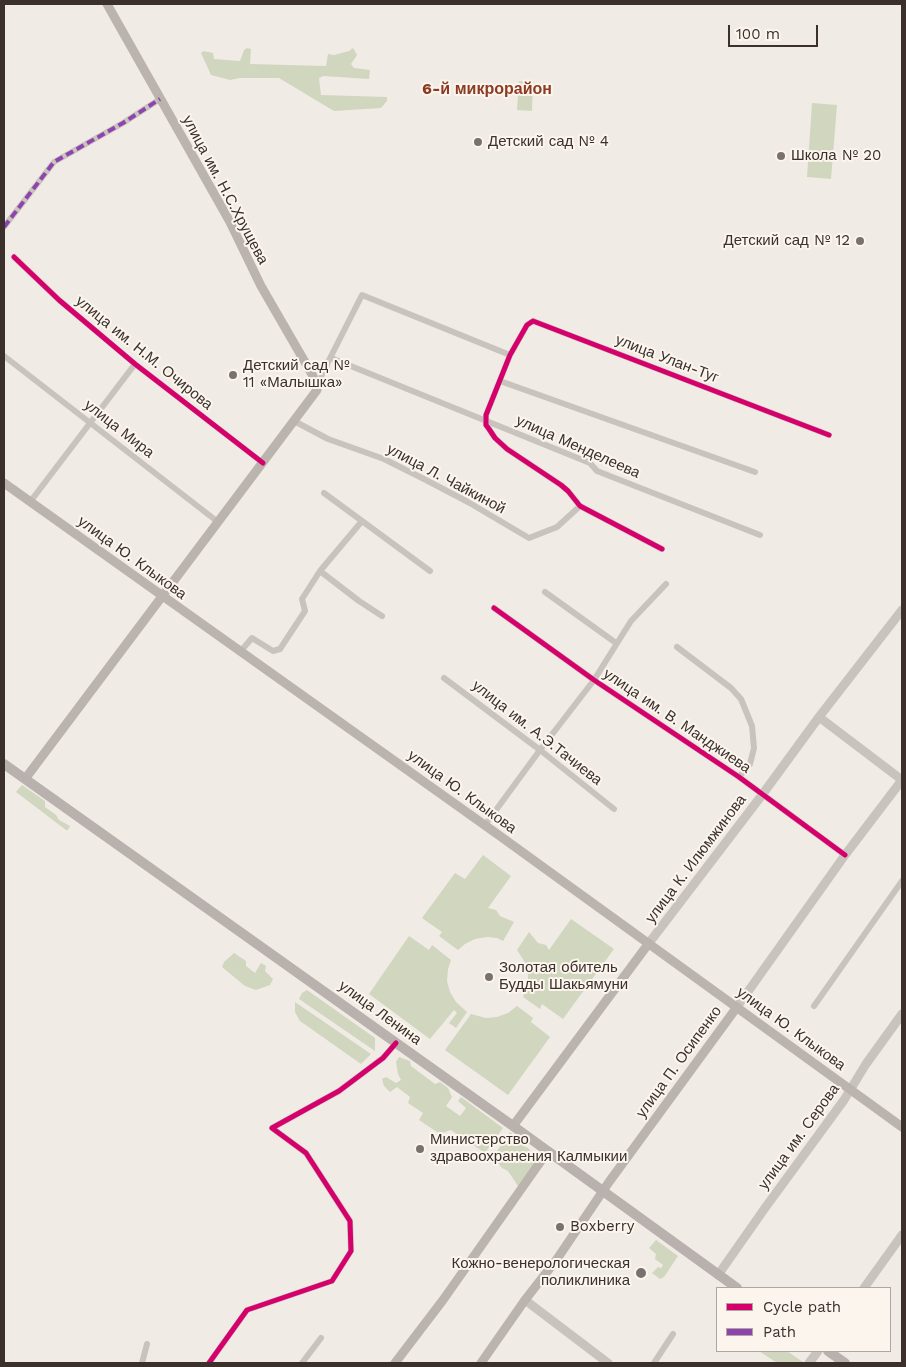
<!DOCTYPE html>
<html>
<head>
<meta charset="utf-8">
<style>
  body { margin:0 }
  #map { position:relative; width:906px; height:1367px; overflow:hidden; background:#f0ebe5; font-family:"Work Sans",sans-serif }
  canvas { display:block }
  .frame { position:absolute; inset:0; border:5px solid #3b302b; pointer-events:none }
  .legend { position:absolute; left:716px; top:1287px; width:175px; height:65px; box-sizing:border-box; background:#fbf5ee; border:1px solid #aea6a0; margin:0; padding:6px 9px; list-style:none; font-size:15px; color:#3b302b }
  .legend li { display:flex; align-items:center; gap:10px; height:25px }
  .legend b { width:25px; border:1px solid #aea6a0 }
  .scale { position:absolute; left:728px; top:25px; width:90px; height:22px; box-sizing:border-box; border:2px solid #3b302b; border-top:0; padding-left:6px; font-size:15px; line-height:18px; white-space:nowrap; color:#3b302b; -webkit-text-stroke:4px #fbf5ee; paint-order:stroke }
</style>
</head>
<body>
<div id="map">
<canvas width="906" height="1367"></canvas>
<div class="frame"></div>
<ul class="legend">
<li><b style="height:6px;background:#d6006c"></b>Cycle path</li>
<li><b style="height:6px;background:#8e44ad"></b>Path</li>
</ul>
<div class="scale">100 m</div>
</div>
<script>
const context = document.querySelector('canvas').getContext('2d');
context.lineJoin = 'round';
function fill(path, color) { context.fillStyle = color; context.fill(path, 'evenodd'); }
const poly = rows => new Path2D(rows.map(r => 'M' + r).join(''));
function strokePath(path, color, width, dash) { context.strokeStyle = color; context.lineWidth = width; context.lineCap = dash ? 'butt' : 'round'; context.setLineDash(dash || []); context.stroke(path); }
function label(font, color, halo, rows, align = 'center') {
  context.font = font + ' "Work Sans",sans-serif'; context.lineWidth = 4; context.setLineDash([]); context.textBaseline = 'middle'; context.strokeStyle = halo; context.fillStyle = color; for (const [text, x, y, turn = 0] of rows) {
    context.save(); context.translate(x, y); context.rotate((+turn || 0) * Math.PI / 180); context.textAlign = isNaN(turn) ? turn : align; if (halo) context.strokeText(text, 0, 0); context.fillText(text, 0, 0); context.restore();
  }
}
fill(poly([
  [247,48,251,49,250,64,326,66,328,54,334,55,349,51,353,48,357,55,351,64,354,68,370,70,369,79,323,76,319,78,321,95,387,97,387,101,381,108,334,111,279,78,240,78,230,80,211,75,201,53,203,51,213,53,214,59,240,61,244,50],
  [519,81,533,82,532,111,517,110],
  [812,103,837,105,831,179,807,177],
  [22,785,45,801,45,807,56,815,59,820,70,826,68,830,66,830,16,792],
  [483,855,511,876,488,908,496,910,500,916,514,922,503,941,497,938,487,937,475,939,465,944,458,950,439,936,442,932,422,918,455,873,465,879],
  [571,919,614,949,563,1019,542,1004,540,1009,523,997,528,982,528,973,526,964,517,950,529,932,538,943,546,945,549,950],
  [409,936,429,950,432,945,451,960,448,969,447,981,450,992,456,1002,467,1012,456,1028,449,1023,457,1013,454,1010,430,1039,369,994],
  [234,953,246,961,246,966,255,973,261,963,266,966,265,971,273,979,270,985,256,990,245,986,222,967,224,962],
  [307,990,375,1038,375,1051,299,999,302,993],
  [295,1002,371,1054,361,1064,300,1021,295,1012],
  [517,1006,533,1018,531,1022,550,1037,508,1095,445,1050,471,1014,486,1018,497,1017,508,1013],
  [399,1057,410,1061,411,1066,435,1084,440,1082,448,1088,452,1097,446,1106,460,1116,466,1108,458,1101,461,1097,503,1128,485,1153,451,1130,440,1134,419,1120,423,1113,408,1103,410,1097,397,1087,390,1092,384,1086,382,1079,386,1077,396,1083,401,1080,398,1074,396,1062],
  [510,1132,521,1140,522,1145,528,1148,536,1157,533,1167,518,1186,508,1171,502,1168,493,1157],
  [656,1240,678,1256,664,1277,660,1279,652,1273,658,1267,661,1268,663,1265,655,1259,656,1254,649,1248],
  [759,1351,787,1351,803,1362,777,1363]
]), '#d1d6bf');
strokePath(poly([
  [4,227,54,162,123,123,160,99],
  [14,257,59,300,135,364,263,463],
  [4,356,218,522],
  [331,358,590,463,597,471,760,535],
  [306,367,327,366],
  [500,381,755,472],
  [318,389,322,374,362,295,510,355],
  [294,421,328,439,384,459,424,479,468,502,529,538,557,527,580,506],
  [324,493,430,571],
  [30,502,135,364],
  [662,549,580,506,568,491,561,485,507,449,495,438,489,429,486,425,486,415,510,355,527,325,533,321,829,435],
  [320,571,359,601,382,616],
  [545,592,616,643],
  [494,608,594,680,739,777,845,855],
  [677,647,731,688,741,699,752,726,754,748,750,764,739,777],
  [240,652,252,638,273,651,280,649,305,611,302,599,320,571,362,521],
  [444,678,540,750,614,809],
  [485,825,540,750,594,680,631,621,666,584],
  [814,1006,902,881],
  [142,1363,147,1344],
  [209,1363,247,1310,332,1281,351,1251,350,1221,306,1153,272,1128,339,1091,383,1058,396,1043],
  [302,1363,321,1338],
  [654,1363,673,1334]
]), '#c9c3be', 6);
strokePath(poly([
  [819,717,902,780],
  [649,943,762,795,819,717,902,610],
  [737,1007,845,855,902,780],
  [718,1275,765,1208,844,1100,866,1064,902,1014],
  [864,1288,902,1235],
  [525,1300,608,1363],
  [809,1363,818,1351]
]), '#c9c3be', 9);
strokePath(poly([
  [4,483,500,836,902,1127],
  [25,779,317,390,313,376,261,286,230,222,107,4],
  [513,1126,649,943],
  [395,1363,443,1300,548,1151],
  [481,1363,525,1300,557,1259,609,1182,737,1007]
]), '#bab3ae', 9);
strokePath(poly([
  [4,764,513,1126,737,1288],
  [828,1351,845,1363]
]), '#b8b1ad', 10);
strokePath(poly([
  [4,227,54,162,123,123,160,99]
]), '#8e44ad', 4, [8, 4]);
strokePath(poly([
  [14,257,59,300,135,364,263,463],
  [662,549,580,506,568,491,561,485,507,449,495,438,489,429,486,425,486,415,510,355,527,325,533,321,829,435],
  [494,608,594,680,739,777,845,855],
  [209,1363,247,1310,332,1281,351,1251,350,1221,306,1153,272,1128,339,1091,383,1058,396,1043]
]), '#d6006c', 5);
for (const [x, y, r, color] of [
  [478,142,5,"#7a716c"],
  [781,156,5,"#7a716c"],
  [860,241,5,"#7a716c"],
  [233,375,5,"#7a716c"],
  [489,977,5,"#7a716c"],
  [420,1149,5,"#7a716c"],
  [560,1227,5,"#7a716c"],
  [641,1273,6,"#7a716c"]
]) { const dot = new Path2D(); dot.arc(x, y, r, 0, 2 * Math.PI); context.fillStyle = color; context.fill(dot); strokePath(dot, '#fbf5ee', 2); }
label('15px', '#3b302b', '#fbf5ee', [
  ["Детский сад № 4",488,142],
  ["Школа № 20",791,156],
  ["Детский сад № 12",850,241,"right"],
  ["Детский сад №",243,366],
  ["11 «Малышка»",243,383],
  ["Золотая обитель",499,968],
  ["Будды Шакьямуни",499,985],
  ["Министерство",430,1140],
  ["здравоохранения Калмыкии",430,1157],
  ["Boxberry",570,1227],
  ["Кожно-венерологическая",630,1264,"right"],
  ["поликлиника",630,1281,"right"]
], 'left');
label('15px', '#3b302b', '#fbf5ee', [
  ["улица им. Н.С.Хрущева",225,190,62],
  ["улица им. Н.М. Очирова",144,353,39],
  ["улица Улан-Туг",667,359,21],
  ["улица Мира",119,429,38],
  ["улица Менделеева",578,447,24],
  ["улица Л. Чайкиной",446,479,28],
  ["улица Ю. Клыкова",132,558,36],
  ["улица им. В. Манджиева",677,721,34],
  ["улица им. А.Э.Тачиева",537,733,38],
  ["улица Ю. Клыкова",462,792,36],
  ["улица К. Илюмжинова",696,859,-53],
  ["улица Ленина",380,1013,36],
  ["улица Ю. Клыкова",791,1029,36],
  ["улица П. Осипенко",679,1062,-54],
  ["улица им. Серова",799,1137,-54]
]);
label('bold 16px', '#8c3b22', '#fbf5ee', [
  ["6-й микрорайон",487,89]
]);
</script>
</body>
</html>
